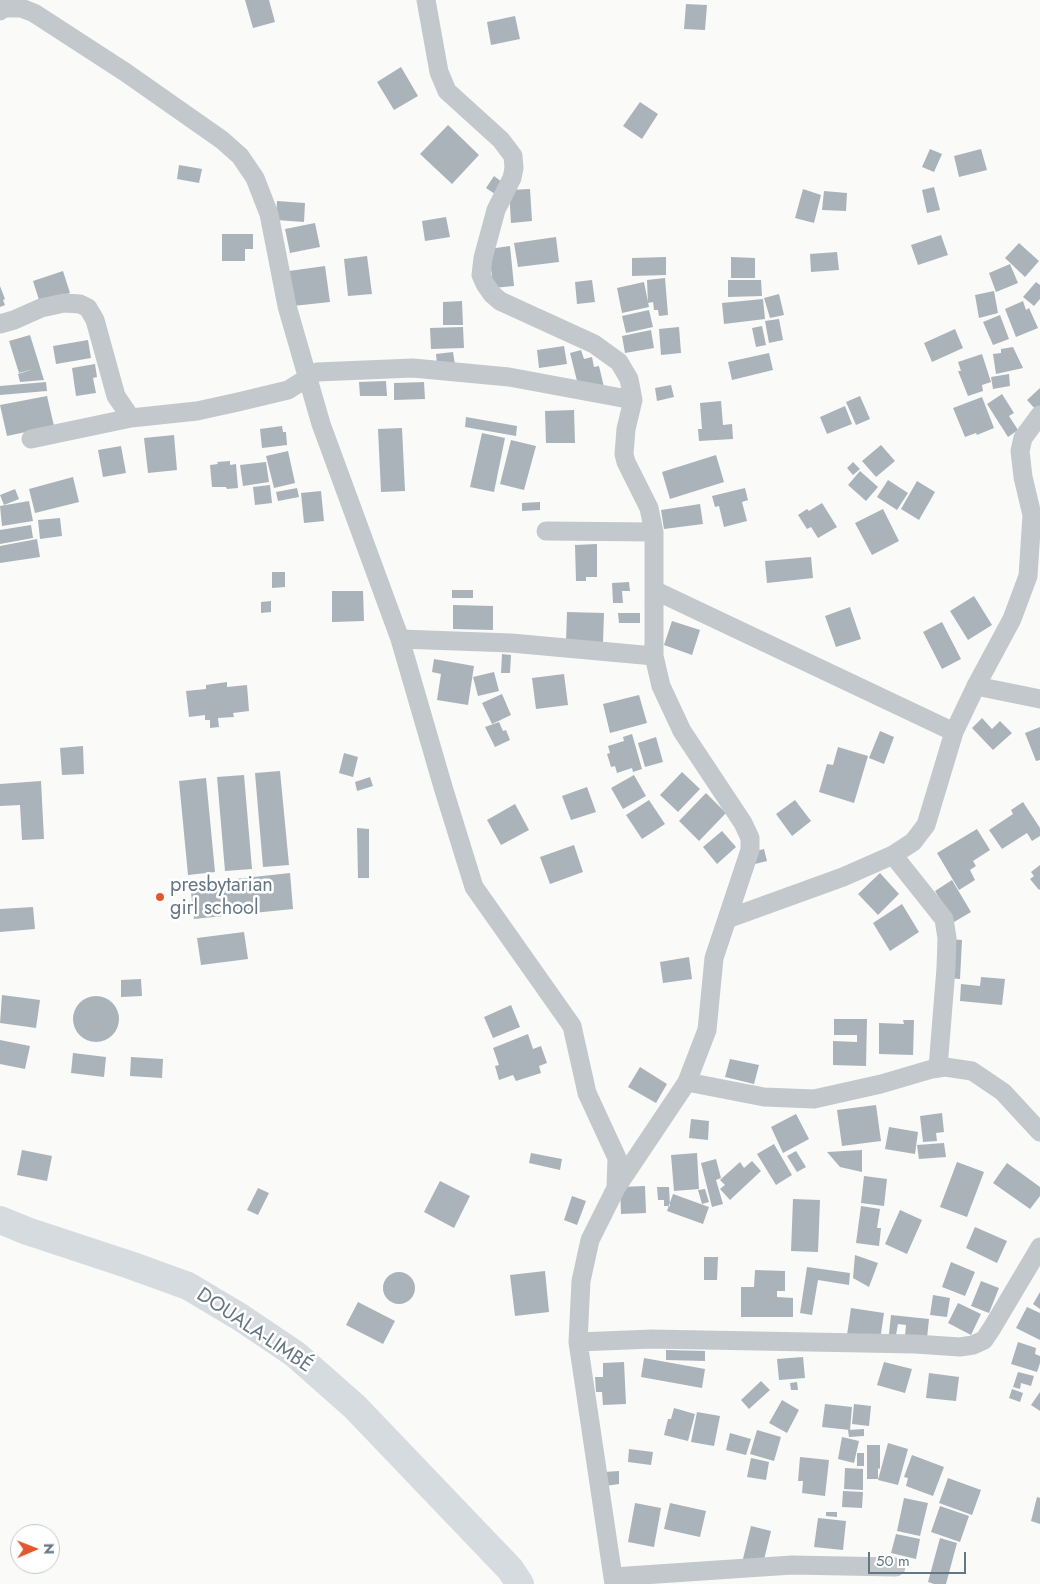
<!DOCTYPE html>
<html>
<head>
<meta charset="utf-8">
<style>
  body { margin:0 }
  #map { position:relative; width:1040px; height:1584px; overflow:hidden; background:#fafaf8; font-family:Jost,sans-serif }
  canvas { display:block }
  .north { position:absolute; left:10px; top:1524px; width:50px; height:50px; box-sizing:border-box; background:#fff; border:1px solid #c1c8cd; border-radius:50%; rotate:89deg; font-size:14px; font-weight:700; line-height:20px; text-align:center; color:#657683 }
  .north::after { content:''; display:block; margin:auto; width:18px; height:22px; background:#e4572e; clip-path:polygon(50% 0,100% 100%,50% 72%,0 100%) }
  .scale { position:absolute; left:868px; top:1552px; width:98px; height:22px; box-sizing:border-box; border:2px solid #657683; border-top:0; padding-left:6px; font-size:15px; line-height:18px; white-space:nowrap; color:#657683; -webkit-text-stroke:4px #fff; paint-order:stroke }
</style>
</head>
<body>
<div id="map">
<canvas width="1040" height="1584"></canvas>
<div class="north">N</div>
<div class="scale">50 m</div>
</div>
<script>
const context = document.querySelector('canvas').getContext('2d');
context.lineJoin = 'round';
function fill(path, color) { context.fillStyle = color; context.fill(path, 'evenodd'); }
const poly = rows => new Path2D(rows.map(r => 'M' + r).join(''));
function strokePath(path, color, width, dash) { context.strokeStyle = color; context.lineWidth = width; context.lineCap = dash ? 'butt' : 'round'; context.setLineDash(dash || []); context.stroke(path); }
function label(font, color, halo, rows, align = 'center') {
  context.font = font + ' Jost,sans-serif'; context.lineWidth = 5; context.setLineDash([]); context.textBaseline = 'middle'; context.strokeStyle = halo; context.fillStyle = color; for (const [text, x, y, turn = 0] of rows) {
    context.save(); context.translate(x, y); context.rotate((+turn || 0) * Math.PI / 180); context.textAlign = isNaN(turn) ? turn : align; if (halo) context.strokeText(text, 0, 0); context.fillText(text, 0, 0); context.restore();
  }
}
fill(poly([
  [245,0,269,0,275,22,253,28],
  [686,4,707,5,705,30,684,29],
  [515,16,520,39,491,45,487,22],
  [401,67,418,96,394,110,377,82],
  [640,102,658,114,642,139,623,126],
  [448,125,479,155,452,184,420,154],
  [930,149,942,154,934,172,922,167],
  [981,149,987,170,959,177,954,156],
  [179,165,202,169,199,183,177,179],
  [494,176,502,182,495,194,486,188],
  [934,187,940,210,927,213,922,190],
  [530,189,532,221,511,223,509,190],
  [803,189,821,195,814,223,795,218],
  [824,191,847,193,846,211,822,210],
  [277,201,305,203,304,222,276,220],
  [446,217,450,237,425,241,422,221],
  [315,223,320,247,290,253,285,229],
  [222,234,253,234,253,249,245,249,245,261,222,261],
  [941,235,948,255,918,265,911,245],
  [556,237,559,262,518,267,514,243],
  [1019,243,1039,261,1025,277,1005,258],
  [510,246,514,286,493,288,489,249],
  [837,252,839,270,811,272,810,254],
  [367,256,372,294,348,296,344,259],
  [666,257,666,275,632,276,632,258],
  [731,257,755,258,755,278,731,278],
  [1010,264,1018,283,996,292,989,273],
  [325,266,330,302,293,306,289,271],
  [63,271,70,293,40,303,33,281],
  [665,278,668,315,659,316,658,310,654,310,653,302,648,303,647,280],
  [592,280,595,302,577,304,575,282],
  [728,280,761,280,762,296,728,297],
  [644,282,649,307,622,313,617,288],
  [1036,282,1040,285,1040,299,1034,306,1023,297],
  [0,286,5,299,3,300,5,305,0,307],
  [994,291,998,313,979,318,975,295],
  [779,294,784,315,770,318,764,298],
  [763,299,765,319,724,324,722,303],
  [462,301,463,325,443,325,443,302],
  [1023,301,1026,310,1029,308,1038,328,1016,337,1005,309],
  [649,310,653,327,626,333,622,316],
  [1000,315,1009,339,993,345,983,322],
  [779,319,783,340,769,343,765,321],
  [762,326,766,345,756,347,752,328],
  [463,327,464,348,431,349,430,328],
  [679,327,681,353,661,355,659,329],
  [955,329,963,348,932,362,924,343],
  [651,330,654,348,625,353,622,336],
  [30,335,44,380,20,382,18,374,34,369,19,373,9,341],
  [88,340,91,358,56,364,53,346],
  [564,346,567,364,539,368,537,350],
  [1013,347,1023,368,996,374,993,354,1001,353,1001,349],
  [581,350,584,359,592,357,594,367,599,366,604,387,580,393,570,353],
  [453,352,456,371,438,373,436,354],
  [769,353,773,370,732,380,728,362],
  [982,354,991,382,982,385,983,391,968,396,958,371,961,371,958,362],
  [95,364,97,377,93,378,96,393,76,396,72,368],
  [1009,374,1010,386,993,389,991,377],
  [386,381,387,396,360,396,359,382],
  [46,382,47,391,0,395,0,386],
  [424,382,425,399,394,400,394,383],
  [671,385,674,397,657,401,655,388],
  [1040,388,1040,410,1038,412,1027,400],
  [1002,394,1014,413,1009,416,1018,430,1008,437,987,404],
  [47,396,54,426,7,436,0,405],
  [860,396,870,419,856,425,846,402],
  [982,397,994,428,977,435,976,433,965,437,953,408],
  [721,401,723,425,732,424,733,439,699,441,698,429,702,429,700,403],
  [845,406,852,424,827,434,820,417],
  [574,410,575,443,546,443,545,411],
  [466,417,517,426,516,436,465,427],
  [282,426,283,432,286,432,287,445,262,448,260,429],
  [402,428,405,491,381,492,378,429],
  [482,433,505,438,494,492,470,487],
  [174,435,177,470,148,473,144,438],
  [511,440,536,446,524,490,500,484],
  [881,445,895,461,876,477,862,461],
  [121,446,126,473,103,477,98,450],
  [288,451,295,483,274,488,266,456],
  [716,455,724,482,670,499,662,472],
  [230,461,230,465,236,464,238,488,227,489,226,487,212,487,210,465,218,464,217,462],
  [266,462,269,482,243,486,240,465],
  [853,462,860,469,853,475,847,468],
  [860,471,878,487,866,501,848,485],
  [73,477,79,502,35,513,29,489],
  [888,480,908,493,897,510,877,497],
  [917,481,935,492,919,520,901,509],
  [270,485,272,503,255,505,253,487],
  [297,488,299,497,278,501,276,492],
  [745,488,748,500,742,502,747,521,724,527,719,506,715,507,712,496],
  [15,489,19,499,4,505,0,495],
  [321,491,324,521,304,523,301,493],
  [29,501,33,521,2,526,0,506],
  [540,502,540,510,522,511,522,503],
  [822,503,837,527,818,538,811,527,807,529,798,515,807,509,809,511],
  [700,504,703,524,664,529,661,510],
  [883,509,899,541,872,555,855,523],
  [60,518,62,536,40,539,38,520],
  [31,525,33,538,0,544,0,530],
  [37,539,40,557,0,563,0,546],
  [597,544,597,577,586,577,586,581,576,581,575,545],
  [811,557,813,578,767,583,765,561],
  [272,572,285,572,285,587,272,588],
  [629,582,630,591,622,591,623,603,613,603,612,583],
  [452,590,473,590,473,598,452,598],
  [332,591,363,591,364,621,332,622],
  [974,596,992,625,968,640,950,611],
  [271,601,271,612,261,613,261,602],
  [453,605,493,606,493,630,453,629],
  [850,607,861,639,836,647,825,616],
  [567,612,604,613,603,643,566,642],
  [618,613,640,613,640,623,619,623],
  [672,621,700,630,692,655,664,645],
  [942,622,961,659,942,669,923,632],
  [502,654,511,655,510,673,501,673],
  [434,659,474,666,468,705,437,700,441,674,432,672],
  [494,672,499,691,478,696,473,677],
  [564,674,568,705,536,709,532,678],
  [227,682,227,687,247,685,249,711,233,713,234,717,218,718,219,727,210,728,210,720,205,720,205,715,189,717,186,691,206,689,206,685],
  [502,694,511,715,492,724,482,703],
  [639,695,647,723,610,733,603,704],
  [982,718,992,729,1000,721,1012,733,993,750,972,728],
  [499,722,503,731,506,730,510,740,495,747,485,727],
  [1040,727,1040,760,1036,761,1025,733],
  [880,731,894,737,884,764,869,758],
  [632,734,642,769,633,772,632,768,617,773,615,766,611,767,607,754,610,753,608,746,624,741,623,737],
  [656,737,663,762,645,767,638,743],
  [83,746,84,774,62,775,60,748],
  [838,747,868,756,854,803,819,792,827,764,833,765],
  [344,753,358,757,353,777,339,773],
  [280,771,289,865,263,867,255,773],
  [682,772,700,789,678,812,660,795],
  [244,775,252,869,225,871,217,777],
  [634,775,646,796,623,809,611,788],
  [370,777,373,786,357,791,355,782],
  [206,778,215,872,188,875,179,781],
  [41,781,44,839,22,840,20,805,0,806,0,784],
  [587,787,596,812,571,820,562,796],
  [706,793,726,813,699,841,679,821],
  [649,800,665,824,642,839,626,815],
  [795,800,811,821,792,836,776,814],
  [1023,802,1040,828,1040,836,1032,841,1027,833,1002,849,989,830,1013,814,1011,810],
  [515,804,529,830,501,845,487,820],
  [357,828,369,829,369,878,358,878],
  [977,829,990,850,973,861,976,866,970,870,975,880,959,890,937,853],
  [722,831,736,847,717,864,703,847],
  [574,845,583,872,550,884,540,857],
  [764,849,767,861,751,865,748,853],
  [1040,865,1040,889,1039,890,1030,879,1034,876,1031,872],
  [290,873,293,909,194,919,190,884],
  [880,873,899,894,878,915,858,894],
  [952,880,971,912,954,922,935,891],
  [902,904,919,932,890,951,873,923],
  [33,907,35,929,0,932,0,909],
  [244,932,248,959,201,965,197,938],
  [950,939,962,940,960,979,948,978],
  [689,957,692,979,663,983,660,962],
  [981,977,1005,979,1002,1005,960,1001,961,984,980,986],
  [141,979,142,996,121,997,121,980],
  [2,995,40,1000,36,1028,0,1023],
  '73 1019a23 23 0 1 1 46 0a23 23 0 1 1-46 0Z',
  [511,1005,520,1027,493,1038,484,1017],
  [834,1019,867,1019,866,1066,833,1065,833,1041,857,1042,857,1035,834,1035],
  [903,1020,914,1020,913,1055,879,1054,879,1023,904,1024],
  [528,1034,533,1049,541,1046,547,1063,539,1066,541,1073,516,1081,513,1075,499,1080,495,1066,499,1065,493,1048],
  [0,1040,30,1046,25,1069,0,1064],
  [73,1053,106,1057,104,1077,71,1073],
  [131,1057,163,1059,162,1078,130,1076],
  [730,1059,759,1065,754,1084,725,1077],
  [640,1067,667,1084,656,1103,628,1087],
  [876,1105,881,1141,842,1146,837,1110],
  [942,1113,944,1132,936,1133,937,1141,923,1142,920,1116],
  [796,1114,809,1139,783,1153,771,1127],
  [691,1119,709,1121,708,1140,689,1138],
  [889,1127,918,1132,915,1154,885,1149],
  [944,1143,946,1157,919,1159,917,1145],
  [774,1144,792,1175,776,1185,757,1154],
  [22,1150,52,1156,47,1181,17,1175],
  [862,1150,862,1172,840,1167,827,1152],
  [796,1151,806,1167,797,1172,787,1156],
  [531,1153,562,1159,560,1170,529,1163],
  [697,1153,699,1189,674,1191,671,1155],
  [716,1159,721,1178,716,1180,723,1204,712,1207,701,1163],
  [752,1161,761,1171,730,1200,720,1189,725,1185,720,1180,740,1162,744,1168],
  [957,1162,984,1172,967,1217,940,1207],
  [1007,1163,1040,1187,1040,1196,1030,1209,993,1183],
  [864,1176,887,1179,884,1206,861,1203],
  [440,1181,470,1196,454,1228,424,1212],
  [645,1186,646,1213,621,1214,620,1187],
  [657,1187,669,1187,670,1206,664,1206,664,1200,658,1200],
  [258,1188,269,1193,258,1215,247,1210],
  [705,1189,709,1202,702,1204,698,1190],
  [673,1194,709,1207,703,1224,667,1211],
  [572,1196,586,1201,577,1225,564,1220],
  [793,1199,820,1200,818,1252,791,1251],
  [861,1206,880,1209,877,1228,881,1228,879,1246,856,1243],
  [900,1210,922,1220,907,1254,885,1244],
  [975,1227,1007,1241,997,1263,966,1248],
  [855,1255,878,1263,869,1287,853,1278],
  [704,1257,718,1257,717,1280,704,1280],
  [951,1262,975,1272,965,1296,942,1287],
  [807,1267,850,1273,849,1285,818,1280,812,1315,800,1313],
  [755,1270,785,1271,785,1291,777,1291,777,1297,793,1298,793,1317,741,1317,741,1287,754,1287],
  [545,1271,549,1312,515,1316,510,1275],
  '383 1288a16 16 0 1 1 32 0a16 16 0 1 1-32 0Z',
  [981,1281,999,1288,989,1313,971,1306],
  [1040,1292,1040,1309,1033,1304],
  [933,1295,950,1298,947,1317,930,1315],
  [358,1302,395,1321,383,1344,346,1325],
  [958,1303,981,1314,971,1335,948,1323],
  [1027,1307,1040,1313,1040,1340,1016,1328],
  [851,1308,884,1313,880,1340,847,1335],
  [891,1315,929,1319,927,1338,905,1336,906,1325,898,1324,896,1335,889,1334],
  [1018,1342,1036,1348,1035,1354,1040,1356,1040,1363,1037,1372,1011,1364],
  [666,1350,705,1351,705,1361,666,1360],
  [803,1357,805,1378,779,1380,777,1359],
  [644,1358,705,1369,702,1388,641,1377],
  [624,1362,626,1404,603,1405,602,1392,596,1392,595,1377,603,1377,603,1363],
  [884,1362,912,1369,905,1393,877,1385],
  [1018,1372,1034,1376,1031,1386,1021,1383,1020,1389,1013,1387],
  [929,1373,959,1377,956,1401,926,1398],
  [761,1381,770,1390,749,1409,741,1400],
  [797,1382,798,1390,791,1390,790,1383],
  [1012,1389,1023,1393,1020,1402,1009,1398],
  [1040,1392,1040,1411,1031,1405],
  [782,1400,799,1410,787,1433,769,1423],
  [825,1404,852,1407,850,1430,822,1427],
  [854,1404,871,1406,869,1426,852,1424],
  [674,1408,695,1414,688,1441,664,1435,668,1419,671,1419],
  [697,1412,720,1416,714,1446,691,1442],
  [864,1429,864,1436,849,1437,848,1430],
  [757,1430,781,1437,774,1461,750,1454],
  [730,1433,751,1439,746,1455,726,1450],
  [842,1437,859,1441,854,1463,838,1459],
  [888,1443,908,1449,898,1485,878,1480],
  [867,1445,880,1445,880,1469,878,1468,878,1479,867,1479],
  [629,1449,653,1452,651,1465,628,1462],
  [857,1453,864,1453,864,1466,857,1466],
  [912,1455,944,1467,933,1496,906,1486,908,1478,904,1477],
  [800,1457,829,1460,825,1496,802,1493,803,1481,798,1481],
  [751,1458,769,1462,766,1480,747,1477],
  [845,1468,863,1469,863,1490,844,1489],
  [619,1471,619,1484,605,1486,604,1472],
  [948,1478,981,1490,972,1515,939,1503],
  [843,1491,863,1492,862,1508,842,1507],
  [1037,1497,1040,1498,1040,1524,1031,1521],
  [904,1498,928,1503,920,1536,897,1531],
  [635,1503,661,1508,654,1547,628,1542],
  [670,1503,706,1511,700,1537,664,1529],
  [940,1506,969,1516,960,1542,931,1532],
  [826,1512,837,1512,837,1517,826,1516],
  [818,1518,846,1521,843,1550,814,1547],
  [751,1526,771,1531,761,1572,741,1567],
  [896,1534,920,1539,916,1559,891,1553],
  [940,1538,957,1543,946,1584,934,1584,928,1582]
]), '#aab3b9');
strokePath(poly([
  [426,0,439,72,447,91,501,140,513,156,514,168,512,178,496,210,483,258,481,275,485,284,492,294,500,301,594,344,619,362,629,379,633,400,626,429,624,454,626,462,649,508,654,532,654,656,661,686,682,731,743,823,750,838,750,850,714,958,707,1030,687,1082,616,1188,590,1240,581,1281,578,1342,614,1584],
  [0,11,4,8,21,8,34,13,125,72,222,140,240,156,255,178,269,214,287,306,321,424,400,639,443,787,474,887,572,1026,587,1093,617,1158,616,1187],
  [0,324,14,320,41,308,64,303,80,304,88,308,95,320,116,396,131,418],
  [31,439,131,418,197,411,238,402,288,390,317,372,413,368,509,377,633,400],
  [546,531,654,532],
  [654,590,954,732],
  [400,639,511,643,654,656],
  [976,686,1040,699],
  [893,855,944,919,947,938,946,968,938,1068],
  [727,919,843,877,893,855,913,842,926,825,954,732,976,686,1012,619,1028,576,1032,515,1023,477,1020,451,1023,438,1040,415],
  [687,1082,764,1097,814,1099,881,1084,932,1069,945,1067,972,1071,1003,1092,1040,1132],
  [578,1342,652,1339,915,1344,960,1347,973,1345,984,1340,992,1328,1040,1247],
  [613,1577,792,1565,896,1567]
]), '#c3c8cc', 19);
strokePath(poly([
  [0,1220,27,1231,130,1265,188,1286,240,1317,295,1354,355,1407,510,1569,520,1584]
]), '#d6dbdf', 28);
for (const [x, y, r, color] of [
  [160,897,5,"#e4572e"]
]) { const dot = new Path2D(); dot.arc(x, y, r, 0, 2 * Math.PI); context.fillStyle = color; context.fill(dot); strokePath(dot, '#fff', 2); }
label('20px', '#657683', '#fff', [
  ["presbytarian",170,886],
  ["girl school",170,909]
], 'left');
label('20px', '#657683', '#fff', [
  ["DOUALA-LIMBÉ",254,1331,34]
]);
</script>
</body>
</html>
